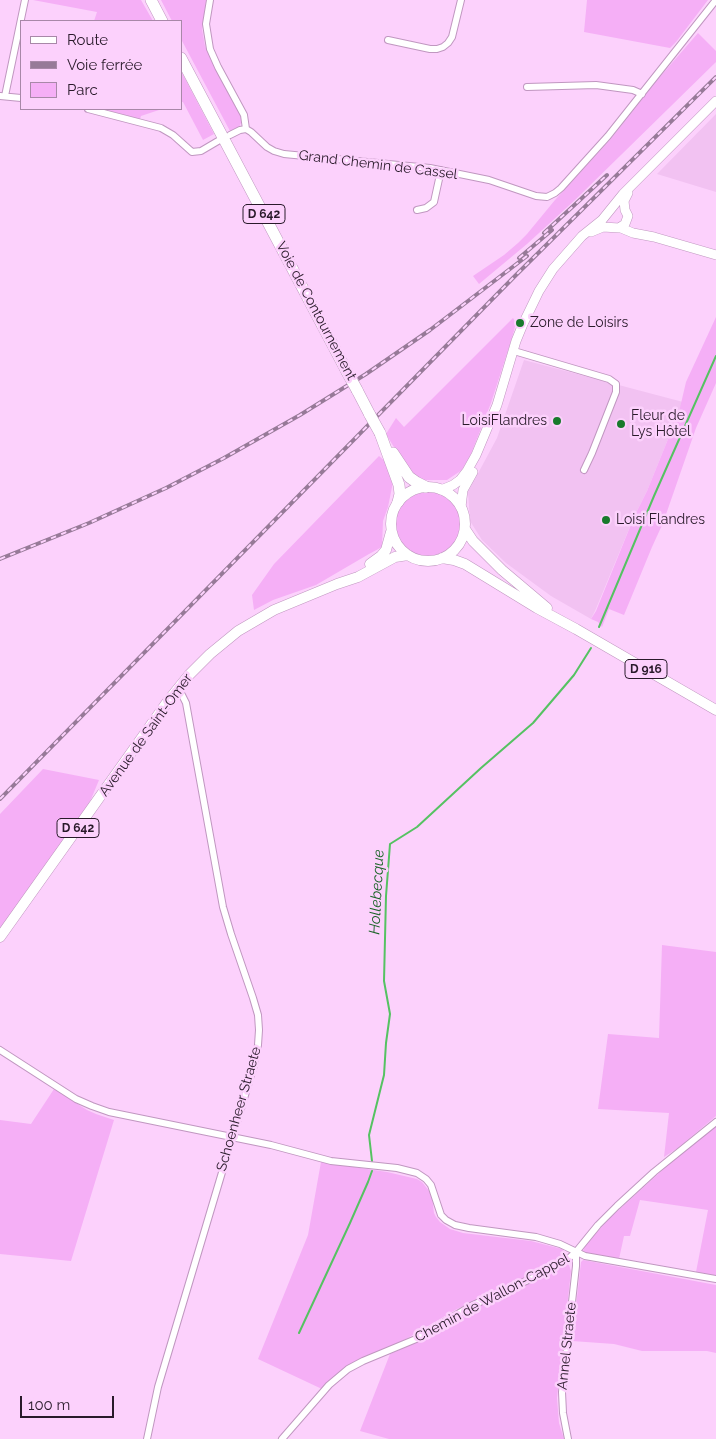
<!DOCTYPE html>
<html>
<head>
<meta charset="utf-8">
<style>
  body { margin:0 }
  #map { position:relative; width:716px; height:1439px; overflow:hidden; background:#fcd1fc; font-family:Raleway,sans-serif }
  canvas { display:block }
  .legend { position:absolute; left:20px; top:20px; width:162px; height:90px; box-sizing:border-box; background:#fcd1fc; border:1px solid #a888a8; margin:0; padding:6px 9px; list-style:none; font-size:15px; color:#291a2a }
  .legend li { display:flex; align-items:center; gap:10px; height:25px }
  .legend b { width:25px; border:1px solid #a888a8 }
  .scale { position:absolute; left:20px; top:1396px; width:94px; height:22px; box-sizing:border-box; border:2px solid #291a2a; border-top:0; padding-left:6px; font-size:15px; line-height:18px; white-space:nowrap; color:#291a2a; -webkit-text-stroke:4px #fcd1fc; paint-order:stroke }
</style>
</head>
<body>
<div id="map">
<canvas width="716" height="1439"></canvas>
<ul class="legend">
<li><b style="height:6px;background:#fff"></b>Route</li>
<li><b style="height:6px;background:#977a98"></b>Voie ferrée</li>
<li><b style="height:14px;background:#f5aff6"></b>Parc</li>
</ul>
<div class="scale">100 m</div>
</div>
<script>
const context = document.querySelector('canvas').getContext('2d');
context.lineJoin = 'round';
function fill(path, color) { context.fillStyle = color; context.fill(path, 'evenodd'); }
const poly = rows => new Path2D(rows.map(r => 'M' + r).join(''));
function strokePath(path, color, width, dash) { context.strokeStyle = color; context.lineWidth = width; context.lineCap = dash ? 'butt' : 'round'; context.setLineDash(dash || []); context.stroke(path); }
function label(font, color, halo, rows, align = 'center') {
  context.font = font + ' Raleway,sans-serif'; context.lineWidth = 5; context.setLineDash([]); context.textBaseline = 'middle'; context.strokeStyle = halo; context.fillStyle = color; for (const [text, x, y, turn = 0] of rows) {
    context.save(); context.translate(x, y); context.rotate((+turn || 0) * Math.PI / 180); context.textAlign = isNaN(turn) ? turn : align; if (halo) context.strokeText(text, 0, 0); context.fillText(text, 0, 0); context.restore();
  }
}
fill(poly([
  [716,114,716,192,657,174],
  [524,360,683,402,647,491,634,517,595,611,591,619,551,596,506,563,482,540,470,521,468,492,497,438]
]), '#f2c2f2');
fill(poly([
  [33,0,141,0,153,21,94,21,97,12],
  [161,0,206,0,202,29,205,46,241,116,242,121,239,127,230,131,181,39,181,21,172,21],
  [587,0,708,0,676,42,670,48,584,32],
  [698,33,716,51,716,62,575,200,527,244,479,284,473,276,504,255,518,243,527,234,555,200,610,140,658,79],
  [181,71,214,134,203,140,183,102,181,102],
  [102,109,162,109,141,116,140,119],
  [716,317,716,383,696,428,663,523,652,547,624,615,609,609,602,627,598,622,591,619,596,611,634,517,647,491,679,412,686,382],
  [513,318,516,323,512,338,491,403,471,454,462,470,447,480,420,480,409,472,386,434,396,418,404,427],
  [379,456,386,462,393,482,388,507,383,521,382,547,369,554,316,585,273,600,254,610,252,595,274,564],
  '396 524a32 32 0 1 1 64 0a32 32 0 1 1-64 0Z',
  [43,769,99,780,87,809,0,930,0,814],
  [662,945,716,952,716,1116,678,1148,664,1157,669,1113,598,1109,608,1034,659,1038],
  [54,1089,87,1110,96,1114,114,1120,71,1261,0,1254,0,1120,31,1124],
  [716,1125,716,1276,696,1272,708,1210,640,1200,630,1236,624,1236,619,1259,589,1254,583,1251,586,1244,610,1218,669,1164],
  [321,1162,387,1172,417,1179,422,1182,430,1192,432,1197,434,1213,436,1217,440,1222,450,1229,463,1233,531,1241,562,1249,565,1252,565,1256,537,1272,457,1309,406,1339,353,1363,334,1377,322,1389,258,1359,308,1235],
  [583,1260,716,1285,716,1353,707,1351,642,1351,614,1344,572,1341,581,1262],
  [567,1264,569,1265,571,1271,557,1398,559,1423,564,1439,389,1439,360,1431,390,1354,417,1342,467,1311]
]), '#f5aff6');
strokePath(poly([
  [599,627,654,496,716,356],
  [372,1161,369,1135,384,1075,386,1043,390,1014,384,981,386,896,390,844,417,827,481,768,533,723,574,675,591,648],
  [299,1333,350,1223,368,1182,372,1171]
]), '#55c262', 2);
const street = poly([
  [210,0,206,24,210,49,218,67,244,115,246,129],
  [388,40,430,49,437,49,443,47,448,43,452,37,461,0],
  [527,87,596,85,633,90,642,94],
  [0,96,21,98],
  [5,96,25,0],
  [88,109,161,128,173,135,192,152,201,151,218,141],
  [230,135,240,130,246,129,251,132,267,147,274,151,284,154,430,168,489,180,536,196,547,197,555,193,561,188,608,136,716,0],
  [417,210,426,208,434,202,441,170],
  [514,351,609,379,616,384,616,392,592,453,584,470],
  [0,1050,76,1099,92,1106,109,1112,271,1145,331,1161,397,1168,417,1173,426,1179,431,1185,441,1215,446,1220,455,1225,469,1228,536,1237,560,1244,585,1256,716,1279],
  [147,1439,158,1387,254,1065,258,1045,259,1030,258,1015,253,998,231,934,223,907,186,703,182,695,177,690],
  [282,1439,329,1385,348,1369,363,1361,416,1339,471,1306,537,1276,568,1259,576,1252,598,1225,617,1206,654,1172,716,1122],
  [568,1439,563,1413,562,1392,576,1266,576,1252]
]);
const secondary = poly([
  [621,228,633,233,654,237,716,255],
  [591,232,603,227,619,228,625,224,628,216,625,210,624,201,628,193],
  [441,490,453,485,460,480,467,471,476,455,497,405,516,341,523,324,539,291,553,269,582,236,602,220,623,194,716,101],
  [461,507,463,490,473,472]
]);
const primary = poly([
  '391 524a37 37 0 1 1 74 0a37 37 0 1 1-74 0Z',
  [465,529,473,541,502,570,547,608],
  [442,558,454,560,465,564,537,608,576,629,716,710],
  [370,564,381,556,386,550,391,532],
  [0,937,168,701,189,675,210,654,238,631,274,610,337,584,358,577,395,557,408,555]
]);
const highway = poly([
  [151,0,162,21],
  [181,58,346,370],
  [357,390,370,415],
  [380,433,399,485,400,494,398,502],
  [393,453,409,477,416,482,426,487]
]);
strokePath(street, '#c097c0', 8);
strokePath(secondary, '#c097c0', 10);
strokePath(primary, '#c097c0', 11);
strokePath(highway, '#c097c0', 12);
strokePath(street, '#fff', 6);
strokePath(secondary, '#fff', 9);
strokePath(primary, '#fff', 10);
strokePath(highway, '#fff', 11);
const rail = poly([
  [544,233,607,175],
  [519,258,552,230],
  [0,559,89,523,166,488,224,458,300,415,366,374,430,330,527,256],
  [0,799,515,276,716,77]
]);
strokePath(rail, '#977a98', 4);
strokePath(rail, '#fcd1fc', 2, [5.5]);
const highwayBridge = poly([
  [346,370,357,390],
  [370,415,380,433]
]);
strokePath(highwayBridge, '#c097c0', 12, []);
strokePath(highwayBridge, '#fff', 11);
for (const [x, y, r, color] of [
  [520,323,5,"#187a2c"],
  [557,421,5,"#187a2c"],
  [621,424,5,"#187a2c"],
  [606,520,5,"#187a2c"]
]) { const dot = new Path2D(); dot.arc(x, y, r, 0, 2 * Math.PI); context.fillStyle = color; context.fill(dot); strokePath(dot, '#fcd1fc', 2); }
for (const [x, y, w] of [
  [264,214,42],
  [646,669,42],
  [78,828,42]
]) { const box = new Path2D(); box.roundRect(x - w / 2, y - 9.5, w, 19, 4); context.fillStyle = '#fcd1fc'; context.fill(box); strokePath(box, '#291a2a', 1); }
label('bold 12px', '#291a2a', null, [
  ["D 642",264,214],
  ["D 916",646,669],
  ["D 642",78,828]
]);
label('14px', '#291a2a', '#fcd1fc', [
  ["Grand Chemin de Cassel",378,165,7],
  ["Voie de Contournement",316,311,62],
  ["Avenue de Saint-Omer",146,735,-54],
  ["Schoenheer Straete",239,1109,-74],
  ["Chemin de Wallon-Cappel",492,1298,-28],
  ["Annel Straete",567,1346,-84]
]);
label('14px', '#291a2a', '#fcd1fc', [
  ["Zone de Loisirs",530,323],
  ["Fleur de",631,416],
  ["Lys Hôtel",631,432],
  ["LoisiFlandres",547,421,"right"],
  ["Loisi Flandres",616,520]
], 'left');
label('italic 15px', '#1a6427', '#fcd1fc', [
  ["Hollebecque",377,892,-87]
]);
</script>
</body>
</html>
